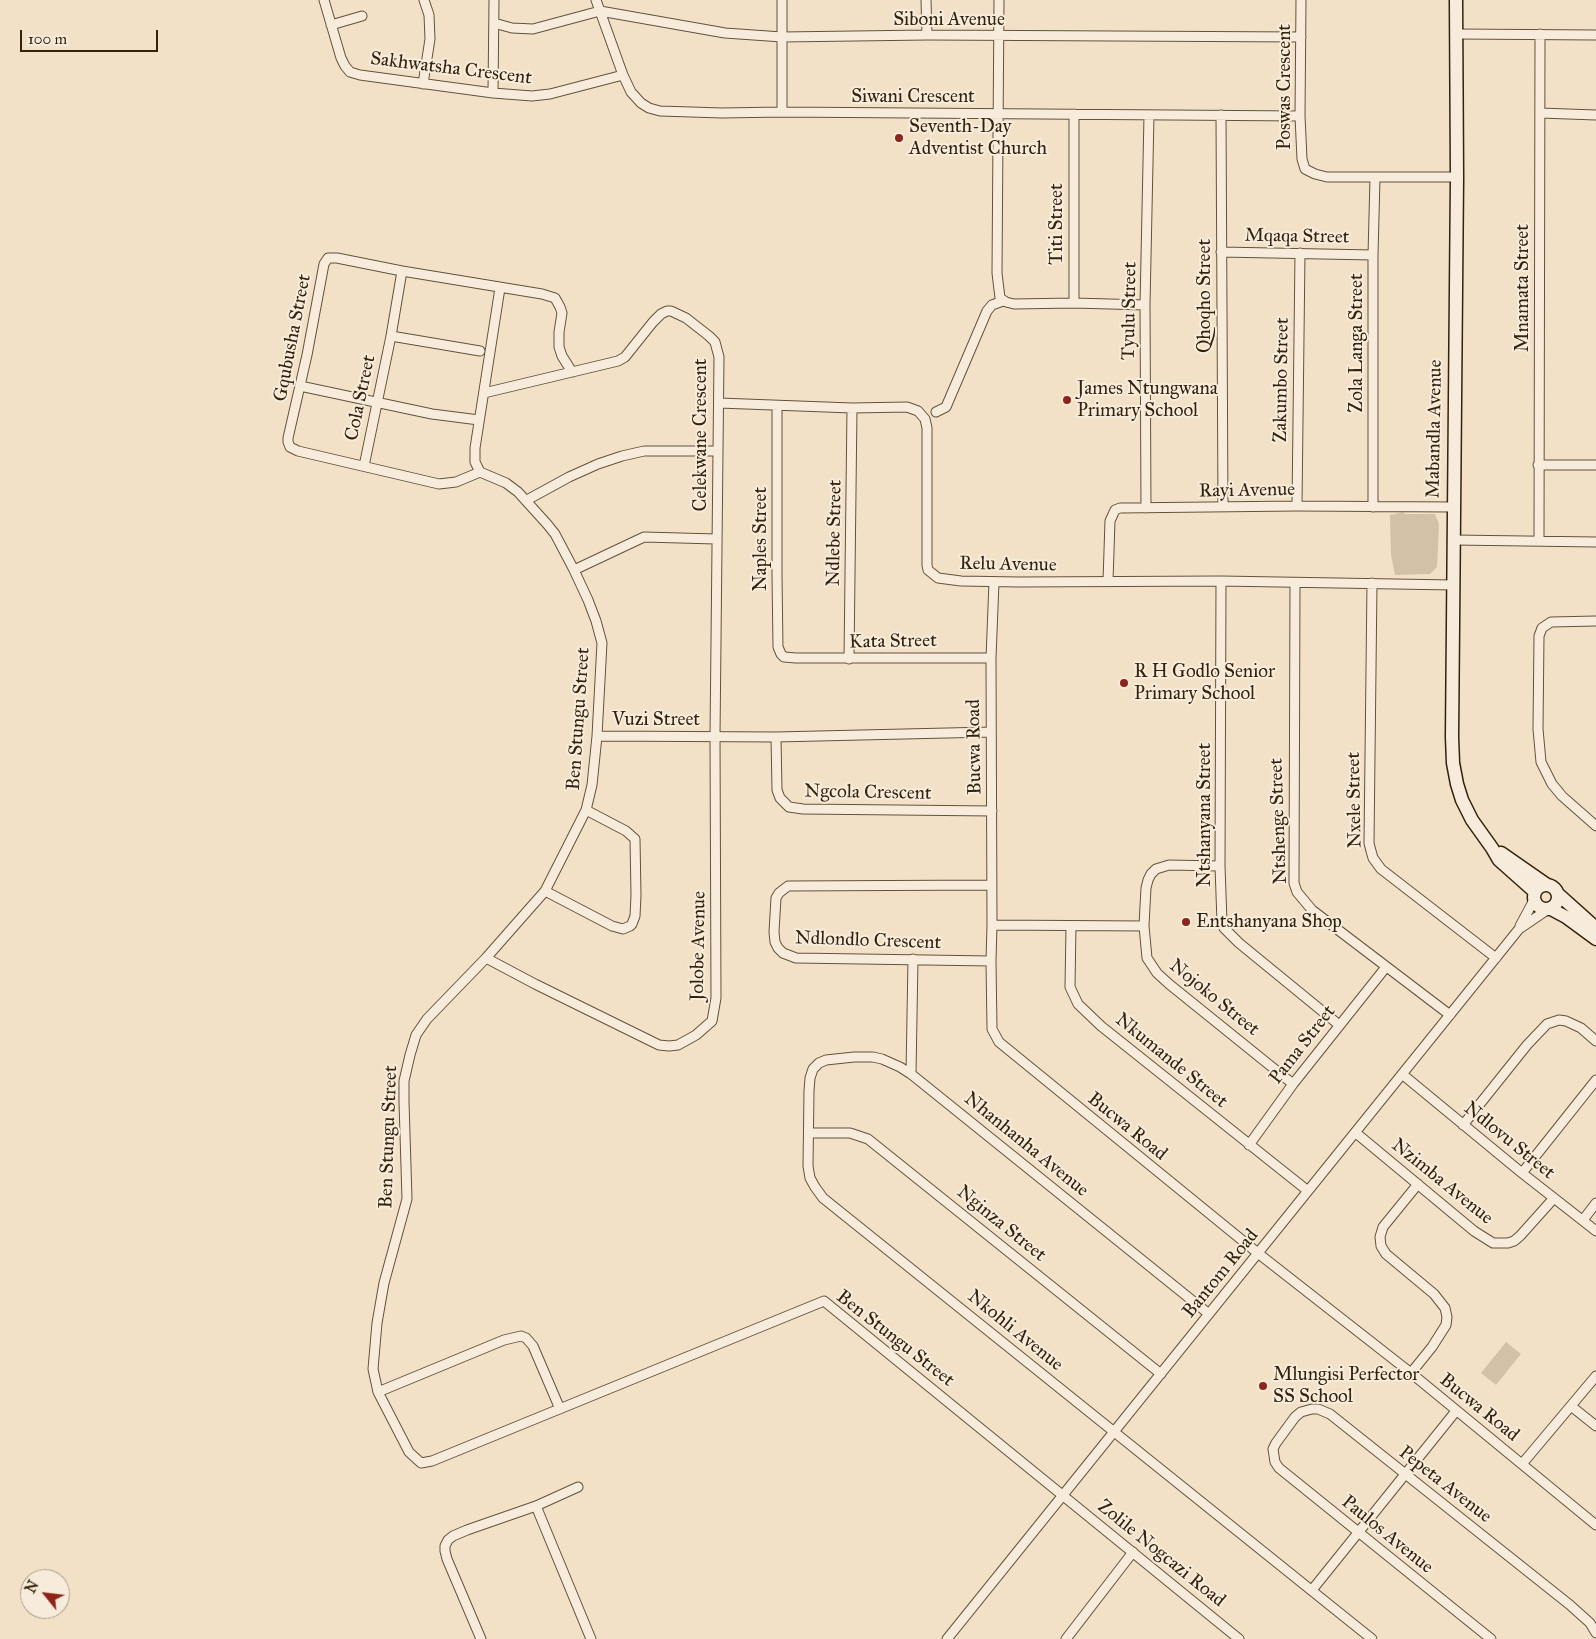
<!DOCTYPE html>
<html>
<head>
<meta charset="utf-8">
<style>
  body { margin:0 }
  #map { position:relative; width:1596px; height:1639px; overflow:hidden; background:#f3e1c7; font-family:"IM FELL Great Primer",serif }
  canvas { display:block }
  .north { position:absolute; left:20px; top:1569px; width:50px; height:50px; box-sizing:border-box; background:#f7ecdb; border:1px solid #a99b88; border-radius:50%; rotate:299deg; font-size:14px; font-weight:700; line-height:20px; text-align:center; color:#33220c }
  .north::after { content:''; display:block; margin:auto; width:18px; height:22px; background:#8f2418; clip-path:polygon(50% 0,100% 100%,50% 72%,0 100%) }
  .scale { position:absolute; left:20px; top:30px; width:138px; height:22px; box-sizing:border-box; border:2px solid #33220c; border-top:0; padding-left:6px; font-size:15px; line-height:18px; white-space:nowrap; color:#33220c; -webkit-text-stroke:4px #f7ecdb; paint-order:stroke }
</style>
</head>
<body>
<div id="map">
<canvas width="1596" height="1639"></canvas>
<div class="north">N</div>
<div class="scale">100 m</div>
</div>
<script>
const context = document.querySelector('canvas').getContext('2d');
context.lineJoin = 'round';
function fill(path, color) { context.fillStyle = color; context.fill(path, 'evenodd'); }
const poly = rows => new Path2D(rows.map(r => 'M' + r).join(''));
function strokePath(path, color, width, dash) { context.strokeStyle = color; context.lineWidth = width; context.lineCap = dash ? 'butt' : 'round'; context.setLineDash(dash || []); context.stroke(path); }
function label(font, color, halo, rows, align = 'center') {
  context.font = font + ' "IM FELL Great Primer",serif'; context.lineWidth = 4; context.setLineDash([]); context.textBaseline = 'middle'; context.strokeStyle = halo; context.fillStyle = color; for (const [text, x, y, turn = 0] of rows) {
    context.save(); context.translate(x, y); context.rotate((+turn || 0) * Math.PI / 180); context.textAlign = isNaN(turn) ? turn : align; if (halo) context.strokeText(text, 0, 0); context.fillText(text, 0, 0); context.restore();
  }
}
fill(poly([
  [1404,512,1404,514,1435,514,1439,524,1437,567,1430,574,1395,575,1391,555,1390,515],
  [1506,1342,1521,1354,1496,1385,1481,1373]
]), '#d2c1a7');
const street = poly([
  [324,0,341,58,345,66,350,72,360,75,493,93,532,96,550,94,623,75],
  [596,0,623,75,631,92,641,103,649,108,660,111,722,113,782,112,1300,116],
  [926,0,927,35],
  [999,0,997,273,1000,298,1006,302,1014,304,1074,303,1145,305],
  [1301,0,1300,116,1302,159,1305,169,1315,174,1327,177,1457,177],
  [494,23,512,28,533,29,600,11,725,33,782,37,927,35,1301,37],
  [331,25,362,16],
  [1457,34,1596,35],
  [423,84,430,39,429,15,424,0],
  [493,93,494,0],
  [782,112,782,0],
  [1540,113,1596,115],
  [1221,115,1223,507],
  [1221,252,1373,255],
  [500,288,475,448,475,462,480,472,506,483,518,492,547,524,555,534,574,570,588,600,596,621,602,643,597,736,592,785,586,810,545,891,486,958,427,1019,416,1035,410,1055,404,1081,404,1102,407,1199,384,1283,377,1323,373,1369,378,1392,409,1452,421,1463,432,1461,824,1301,1239,1639],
  [1074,303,1074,114],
  [391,336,480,351],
  [300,386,432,414,479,420],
  [484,393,618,361,625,357,653,322,661,314,667,311,671,311,686,318,709,336,715,342,719,357,715,736,716,998,712,1021,696,1035,678,1045,669,1046,659,1045,535,984,486,958],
  [719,403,852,408,907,407,918,411,925,419,927,428,927,565,928,570,938,578,961,581,1019,582,1221,581,1453,585],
  [777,406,777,576,778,647,781,654,784,657,796,658,991,658],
  [936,412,946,407,987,311,992,305,1003,301],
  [1538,465,1596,465],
  [364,466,391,336,402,271],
  [480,472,456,482,439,484,298,451,290,447,288,442,288,438,307,355,324,264,328,258,337,258,402,271,542,294,555,298,560,307,562,313,559,332,559,347,562,356,572,372],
  [527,500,569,477,598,464,622,456,644,451,718,451],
  [1297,506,1300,253],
  [1373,507,1373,255,1375,178],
  [1146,508,1145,305,1149,115],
  [1454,540,1596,542],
  [1539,541,1540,34],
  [574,570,644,537,716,539],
  [1108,581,1110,521,1115,510,1120,508,1297,506,1453,507],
  [1221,581,1220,866,1222,922,1224,928,1239,943,1338,1024],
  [994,582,991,658,992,925,991,961,992,1029,999,1042,1259,1254,1411,1373,1596,1525],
  [1295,583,1294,883,1297,892,1312,910,1450,1015],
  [1372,583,1369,843,1371,851,1373,858,1381,869,1496,958],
  [1596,621,1551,622,1542,628,1539,636,1538,729,1541,762,1552,784,1562,796,1596,826],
  [849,659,852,408],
  [597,736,776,737,990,732],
  [776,737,777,790,780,798,789,807,803,809,992,811],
  [1220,866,1169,865,1156,869,1151,874,1148,880,1146,888,1145,906,1144,926,1147,958,1157,973,1169,984,1293,1084],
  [545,891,612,926,623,929,630,926,632,924,635,916,636,895,635,839,626,831,586,810],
  [992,925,1144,926],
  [1071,926,1070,987,1078,1004,1101,1026,1308,1191],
  [1520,926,1534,900],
  [991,961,796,958,783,953,778,948,775,942,774,932,776,898,779,893,788,886,992,885],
  [911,1074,913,959],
  [1402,1074,1522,1173,1596,1231],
  [1463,1125,1527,1045,1547,1024,1559,1020,1566,1021,1581,1028,1596,1041],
  [809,1133,850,1133,868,1139,1161,1374],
  [1356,1133,1474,1231,1493,1243,1508,1243,1514,1241,1520,1236,1554,1198],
  [1249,1145,1293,1084,1386,967],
  [1522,1173,1596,1080],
  [1583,1220,1596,1203],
  [1209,1314,911,1074,900,1067,882,1059,873,1057,854,1057,826,1060,819,1063,813,1069,810,1078,809,1091,808,1166,810,1178,815,1187,823,1198,1372,1639],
  [1411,1373,1432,1347,1446,1325,1447,1317,1445,1308,1434,1294,1386,1254,1381,1246,1380,1237,1383,1227,1418,1184],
  [378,1392,504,1340,521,1336,526,1338,533,1346,560,1409],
  [1571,1406,1596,1426],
  [1522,1464,1596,1376],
  [536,1506,591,1639],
  [1312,1590,1456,1411],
  [481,1639,447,1559,445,1551,445,1546,448,1540,453,1536,467,1530,536,1506,578,1487],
  [947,1639,1519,929,1547,910],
  [1066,1639,1133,1552],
  [1491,1639,1279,1468,1275,1462,1273,1449,1276,1443,1295,1417,1301,1412,1312,1409,1318,1409,1330,1414,1570,1605,1590,1623,1596,1633]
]);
const secondary = poly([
  [1456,0,1457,177,1452,737,1453,763,1457,784,1462,800,1472,820,1492,848,1499,860,1535,892],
  [1501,853,1547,885],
  '1534 897a12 12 0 1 1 24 0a12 12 0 1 1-24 0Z',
  [1558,894,1596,928],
  [1551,909,1566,917,1596,939]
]);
strokePath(street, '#63523b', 11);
strokePath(secondary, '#33220c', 15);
strokePath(street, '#f7ecdb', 9);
strokePath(secondary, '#f7ecdb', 12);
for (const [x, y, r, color] of [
  [899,138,5,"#8f2418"],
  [1067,400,5,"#8f2418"],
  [1124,683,5,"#8f2418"],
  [1186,922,5,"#8f2418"],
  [1263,1386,5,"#8f2418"]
]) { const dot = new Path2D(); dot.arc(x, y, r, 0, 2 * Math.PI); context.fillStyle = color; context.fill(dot); strokePath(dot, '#f7ecdb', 2); }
label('19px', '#33220c', '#f7ecdb', [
  ["Siboni Avenue",949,20],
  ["Sakhwatsha Crescent",451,69,7],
  ["Poswas Crescent",1285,87,-90],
  ["Siwani Crescent",913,97],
  ["Titi Street",1057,224,-90],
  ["Mqaqa Street",1297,237,1],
  ["Mnamata Street",1523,288,-90],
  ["Qhoqho Street",1205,296,-90],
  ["Tyulu Street",1130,311,-89],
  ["Gqubusha Street",293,338,-79],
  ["Zola Langa Street",1357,343,-90],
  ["Zakumbo Street",1282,380,-89],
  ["Cola Street",361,398,-78],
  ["Mabandla Avenue",1435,429,-89],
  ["Celekwane Crescent",701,435,-90],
  ["Rayi Avenue",1247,491,-1],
  ["Ndlebe Street",835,533,-89],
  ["Naples Street",761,539,-90],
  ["Relu Avenue",1008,565,1],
  ["Kata Street",893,642,-1],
  ["Ben Stungu Street",579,719,-86],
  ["Vuzi Street",656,720],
  ["Bucwa Road",975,747,-91],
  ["Ngcola Crescent",868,793,1],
  ["Nxele Street",1355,800,-91],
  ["Ntshanyana Street",1205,815,-90],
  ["Ntshenge Street",1279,821,-92],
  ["Ndlondlo Crescent",868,941,2],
  ["Jolobe Avenue",699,946,-89],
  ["Nojoko Street",1214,998,39],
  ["Pama Street",1303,1045,-52],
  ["Nkumande Street",1171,1061,39],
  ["Bucwa Road",1127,1127,39],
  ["Ben Stungu Street",389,1137,-88],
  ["Ndlovu Street",1509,1141,39],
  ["Nhanhanha Avenue",1026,1145,39],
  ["Nzimba Avenue",1442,1182,39],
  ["Nginza Street",1001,1224,39],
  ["Bantom Road",1221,1274,-51],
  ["Nkohli Avenue",1015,1331,39],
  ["Ben Stungu Street",895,1339,38],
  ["Bucwa Road",1479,1408,39],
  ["Pepeta Avenue",1445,1485,38],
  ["Paulos Avenue",1387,1535,39],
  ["Zolile Nogcazi Road",1161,1554,39]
]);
label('19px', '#33220c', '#f7ecdb', [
  ["Seventh-Day",909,127],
  ["Adventist Church",909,149],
  ["James Ntungwana",1077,389],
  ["Primary School",1077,411],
  ["R H Godlo Senior",1134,672],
  ["Primary School",1134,694],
  ["Entshanyana Shop",1196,922],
  ["Mlungisi Perfector",1273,1375],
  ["SS School",1273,1397]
], 'left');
</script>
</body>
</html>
